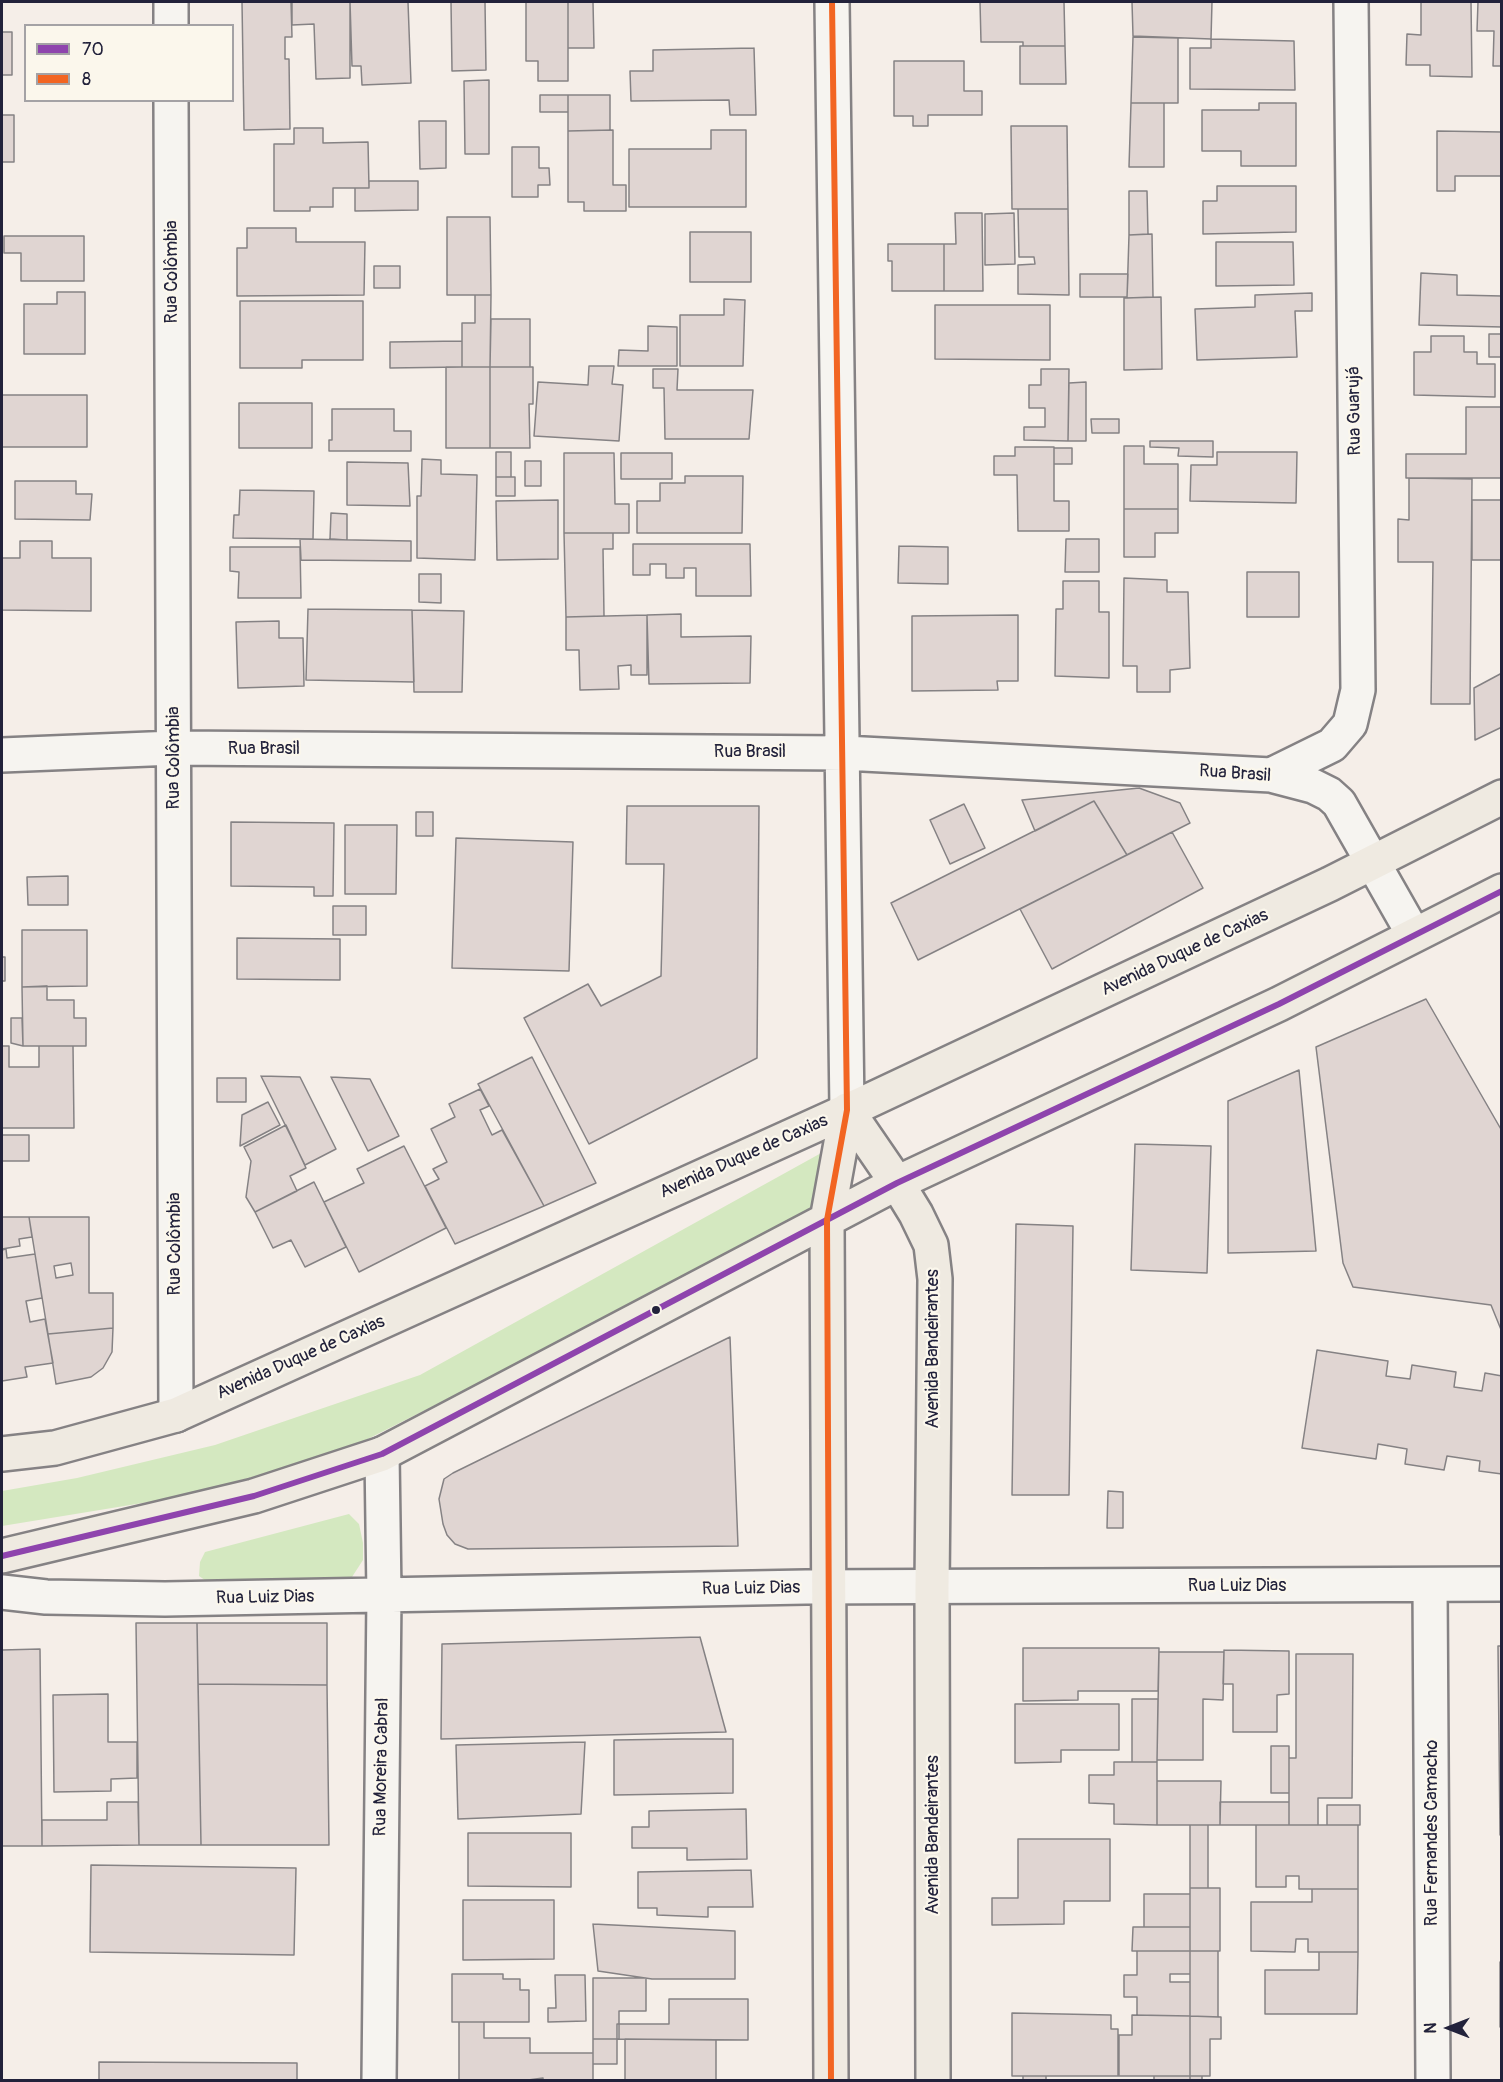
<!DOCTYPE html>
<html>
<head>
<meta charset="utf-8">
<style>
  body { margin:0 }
  #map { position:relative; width:1503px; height:2082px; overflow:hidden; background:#f5eee8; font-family:Pangolin,sans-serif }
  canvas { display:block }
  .frame { position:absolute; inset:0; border:3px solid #22223b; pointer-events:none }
  .legend { position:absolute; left:24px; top:24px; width:210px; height:78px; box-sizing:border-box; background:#fbf7ec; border:2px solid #a4a2a5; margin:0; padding:8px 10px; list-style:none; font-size:18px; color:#22223b }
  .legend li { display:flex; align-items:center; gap:12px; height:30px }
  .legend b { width:30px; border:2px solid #a4a2a5 }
  .north { position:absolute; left:1419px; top:1998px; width:60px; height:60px; -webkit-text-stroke:4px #fbf7ec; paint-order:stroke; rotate:270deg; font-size:16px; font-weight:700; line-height:24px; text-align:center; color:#22223b }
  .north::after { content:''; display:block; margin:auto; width:21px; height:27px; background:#22223b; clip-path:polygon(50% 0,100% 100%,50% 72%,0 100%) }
</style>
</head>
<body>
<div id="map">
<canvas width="1503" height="2082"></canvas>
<div class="frame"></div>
<ul class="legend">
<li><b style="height:8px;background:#8e44ad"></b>70</li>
<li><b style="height:8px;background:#f26522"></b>8</li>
</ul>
<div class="north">N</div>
</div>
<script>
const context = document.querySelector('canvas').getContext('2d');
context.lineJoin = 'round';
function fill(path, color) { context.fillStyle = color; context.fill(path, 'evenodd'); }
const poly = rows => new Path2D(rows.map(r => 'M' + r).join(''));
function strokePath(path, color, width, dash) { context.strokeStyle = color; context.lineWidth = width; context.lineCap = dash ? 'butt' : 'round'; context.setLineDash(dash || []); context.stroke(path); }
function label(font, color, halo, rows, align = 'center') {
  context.font = font + ' Pangolin,sans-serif'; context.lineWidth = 4.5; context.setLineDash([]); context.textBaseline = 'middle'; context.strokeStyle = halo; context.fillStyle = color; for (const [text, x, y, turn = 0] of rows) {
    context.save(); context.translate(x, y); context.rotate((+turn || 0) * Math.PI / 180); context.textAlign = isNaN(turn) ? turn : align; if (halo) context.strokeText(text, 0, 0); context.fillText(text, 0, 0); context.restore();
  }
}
fill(poly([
  [823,1152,814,1214,334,1456,167,1499,2,1526,2,1491,77,1478,215,1445,420,1375],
  [349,1514,359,1524,363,1543,363,1560,352,1577,212,1585,199,1576,200,1562,205,1552]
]), '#d4e8c0');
const building = poly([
  [242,2,291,2,292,37,285,37,285,59,289,59,290,129,244,130,242,2],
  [292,2,350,2,350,78,316,79,314,24,292,25,292,2],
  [350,2,408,2,411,83,362,85,361,66,352,66,350,2],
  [451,2,485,2,486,70,452,71,451,2],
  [526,2,568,2,568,81,538,81,538,61,526,61,526,2],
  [568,2,593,2,594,48,568,48,568,2],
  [980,2,1064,2,1065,46,1023,46,1023,42,981,42,980,2],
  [1132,2,1212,2,1211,39,1133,36,1132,2],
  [1421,2,1471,2,1472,77,1430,76,1430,65,1406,65,1407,34,1421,35,1421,2],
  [1478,2,1502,2,1502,66,1493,66,1494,31,1477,31,1478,2],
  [2,32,12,32,12,75,2,75,2,32],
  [1133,37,1178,38,1178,103,1131,103,1133,37],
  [1211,39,1294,41,1295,90,1190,89,1190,48,1211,48,1211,39],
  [1020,46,1065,46,1066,84,1020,84,1020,46],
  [754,48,756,115,730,115,729,100,631,101,630,71,653,71,653,50,754,48],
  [894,61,964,61,964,91,982,91,982,115,928,115,928,126,913,126,913,116,894,116,894,61],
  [489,80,489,154,465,154,464,81,489,80],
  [540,95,568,95,568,112,540,112,540,95],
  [568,95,610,95,610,130,568,131,568,95],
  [1131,103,1164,103,1164,167,1129,167,1131,103],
  [1259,103,1296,103,1296,166,1241,166,1241,151,1202,151,1202,110,1259,110,1259,103],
  [2,115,14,115,14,162,2,162,2,115],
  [419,121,446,121,446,168,420,169,419,121],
  [1011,126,1067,126,1068,209,1012,209,1011,126],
  [294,128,323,128,323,143,368,142,369,188,333,188,333,207,310,207,310,211,274,211,274,144,294,144,294,128],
  [613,130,613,185,626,185,626,211,584,211,584,202,568,202,568,131,613,130],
  [711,130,746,130,746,207,629,207,629,149,711,149,711,130],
  [1437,131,1502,132,1502,176,1455,176,1455,191,1437,191,1437,131],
  [512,147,539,147,539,168,549,168,550,185,538,185,538,197,512,197,512,147],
  [369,181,418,181,418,210,355,211,355,188,369,188,369,181],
  [1217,186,1296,186,1296,232,1203,234,1203,201,1217,201,1217,186],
  [1129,191,1147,191,1148,234,1129,235,1129,191],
  [1018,209,1068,209,1069,295,1018,294,1018,265,1035,264,1034,257,1019,257,1018,209],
  [955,213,982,213,983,291,944,291,944,244,956,244,955,213],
  [1014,213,1015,264,985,265,985,214,1014,213],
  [447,217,490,217,491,295,447,295,447,217],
  [247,228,296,228,296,242,365,242,364,295,237,296,237,248,247,248,247,228],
  [690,232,751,232,751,282,690,282,690,232],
  [1152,234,1153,297,1127,298,1129,235,1152,234],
  [4,236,84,236,84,281,21,281,21,253,4,253,4,236],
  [1216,242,1293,242,1294,285,1216,286,1216,242],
  [888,244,944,244,944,291,892,291,892,261,888,261,888,244],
  [374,266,400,266,400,288,374,288,374,266],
  [1421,273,1457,275,1457,295,1502,296,1502,327,1419,325,1421,273],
  [1080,274,1128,274,1127,297,1080,297,1080,274],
  [57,292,85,292,85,354,24,354,24,304,57,304,57,292],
  [1312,293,1312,311,1295,311,1297,357,1197,360,1195,309,1255,307,1255,295,1312,293],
  [475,295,491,295,490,367,462,367,462,323,475,323,475,295],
  [1161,297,1162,369,1124,370,1124,298,1161,297],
  [724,299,745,300,743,366,680,366,680,315,724,315,724,299],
  [240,301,363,301,363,360,302,360,302,368,240,368,240,301],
  [935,305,1050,305,1050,360,935,359,935,305],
  [491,319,530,319,530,367,490,367,491,319],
  [648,326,677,327,677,366,618,366,619,350,648,351,648,326],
  [1489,334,1502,334,1502,357,1489,357,1489,334],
  [1431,336,1464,336,1464,352,1477,352,1477,364,1495,364,1495,397,1414,395,1414,352,1431,352,1431,336],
  [462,341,462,367,390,368,390,342,462,341],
  [589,366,614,366,612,384,623,385,619,441,534,436,538,382,588,385,589,366],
  [446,367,490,367,490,448,446,448,446,367],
  [490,367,533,367,533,404,529,404,530,448,490,448,490,367],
  [653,369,678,369,677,390,753,390,749,439,665,439,664,388,653,388,653,369],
  [1041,369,1069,369,1068,441,1024,440,1024,427,1045,427,1045,408,1029,408,1029,385,1041,385,1041,369],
  [1086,382,1086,441,1068,441,1069,383,1086,382],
  [2,395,87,395,87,447,2,447,2,395],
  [239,403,312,403,312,448,239,448,239,403],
  [1466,407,1502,407,1502,478,1406,478,1406,454,1466,454,1466,407],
  [332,409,394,409,394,431,411,431,411,451,329,451,329,440,332,440,332,409],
  [1091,419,1119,419,1119,433,1092,433,1091,419],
  [1150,441,1213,441,1213,457,1178,456,1179,448,1150,447,1150,441],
  [1124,446,1144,446,1144,464,1178,464,1178,509,1124,509,1124,446],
  [1015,447,1054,447,1054,501,1069,501,1069,531,1018,531,1017,475,994,475,994,456,1015,456,1015,447],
  [1054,448,1072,448,1072,464,1054,464,1054,448],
  [496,452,511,452,511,477,496,477,496,452],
  [1217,452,1297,452,1296,503,1190,501,1191,465,1217,465,1217,452],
  [564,453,614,453,615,504,629,504,629,533,564,533,564,453],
  [621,453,672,453,672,479,621,479,621,453],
  [422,459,441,460,441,474,477,475,475,560,417,558,417,496,421,496,422,459],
  [525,461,541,461,541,486,525,486,525,461],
  [347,462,408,463,410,506,347,505,347,462],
  [685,476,743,476,742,533,637,533,637,501,660,501,660,483,685,483,685,476],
  [496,477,515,477,515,496,496,496,496,477],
  [1409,478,1472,479,1470,704,1431,704,1433,562,1398,562,1398,519,1409,520,1409,478],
  [15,481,76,481,76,494,92,494,90,520,15,519,15,481],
  [240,490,314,491,313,539,233,538,234,515,239,515,240,490],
  [558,500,558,559,497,560,496,501,558,500],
  [1472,500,1502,500,1502,560,1472,560,1472,500],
  [1124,509,1178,509,1178,533,1155,533,1155,557,1124,557,1124,509],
  [331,513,347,514,347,540,330,539,331,513],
  [564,533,613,533,613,549,603,549,604,616,566,617,564,533],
  [300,539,411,541,411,561,301,560,300,539],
  [1066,539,1099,539,1099,572,1065,572,1066,539],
  [20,541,52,541,52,558,91,558,91,611,2,610,2,558,20,558,20,541],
  [633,544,750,544,751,596,696,596,696,568,684,568,684,578,666,578,666,564,650,564,650,575,633,575,633,544],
  [899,546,948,547,948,584,898,583,899,546],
  [230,547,300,547,301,598,238,598,239,572,230,571,230,547],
  [1247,572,1299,572,1299,617,1247,617,1247,572],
  [419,574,441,574,441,603,419,602,419,574],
  [1124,578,1167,580,1167,592,1188,592,1190,668,1170,670,1170,692,1137,692,1137,666,1123,666,1124,578],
  [1063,581,1099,581,1099,612,1109,612,1109,678,1055,676,1056,609,1063,609,1063,581],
  [308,609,412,610,414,682,306,680,308,609],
  [412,610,464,611,462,692,414,692,412,610],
  [681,614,681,637,751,636,750,683,649,684,647,615,681,614],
  [647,615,647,675,631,675,631,665,618,666,619,689,580,690,579,650,566,650,566,617,647,615],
  [1018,615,1018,681,997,681,998,690,912,691,912,616,1018,615],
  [279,621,279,638,303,638,304,686,238,688,236,622,279,621],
  [1502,673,1502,727,1475,740,1474,688,1502,673],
  [1139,788,1180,803,1190,823,1127,855,1094,801,1035,831,1022,800,1139,788],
  [1094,801,1127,855,918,960,891,903,1094,801],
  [964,804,985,848,950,864,930,820,964,804],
  [627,806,759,806,757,1058,589,1144,524,1018,588,984,601,1006,661,976,664,864,626,864,627,806],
  [416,812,433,812,433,836,416,836,416,812],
  [231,822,334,823,333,896,314,896,314,887,231,886,231,822],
  [345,825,397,825,396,894,345,894,345,825],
  [1172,832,1203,888,1052,969,1020,909,1172,832],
  [456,838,573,842,569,971,452,968,456,838],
  [68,876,68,905,28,905,27,877,68,876],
  [333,906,366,906,366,935,333,935,333,906],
  [22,930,87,930,87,986,22,987,22,930],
  [237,938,340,939,340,980,237,979,237,938],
  [2,957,5,957,5,981,2,981,2,957],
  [47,986,47,1000,74,1000,74,1018,86,1018,86,1046,23,1046,22,987,47,986],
  [1426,999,1502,1131,1502,1332,1491,1305,1353,1287,1343,1263,1316,1047,1426,999],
  [11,1018,22,1018,23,1046,11,1043,11,1018],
  [2,1046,9,1046,9,1067,39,1067,39,1046,73,1046,74,1128,2,1128,2,1046],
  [532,1057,596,1183,544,1206,478,1084,532,1057],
  [1299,1070,1316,1251,1228,1253,1228,1101,1299,1070],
  [261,1076,300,1077,336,1149,305,1165,261,1076],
  [331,1077,370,1079,399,1136,368,1151,331,1077],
  [217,1078,246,1078,246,1102,217,1102,217,1078],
  [480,1089,489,1106,480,1110,492,1135,502,1130,544,1206,455,1244,425,1186,439,1179,433,1169,447,1162,431,1129,455,1117,449,1104,480,1089],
  [268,1102,280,1125,240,1146,242,1115,268,1102],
  [286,1125,306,1168,290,1176,297,1191,255,1212,246,1197,251,1161,244,1147,286,1125],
  [2,1135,29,1135,29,1161,2,1161,2,1135],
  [1135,1144,1211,1146,1207,1273,1131,1270,1135,1144],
  [404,1146,446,1228,359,1272,324,1202,364,1183,357,1169,404,1146],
  [314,1182,346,1247,305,1267,291,1240,273,1248,255,1212,314,1182],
  [2,1217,29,1217,32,1237,19,1239,20,1246,2,1249,2,1217],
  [29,1217,89,1217,89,1293,113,1293,113,1328,48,1334,29,1217],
  [1016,1224,1073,1226,1069,1495,1012,1495,1016,1224],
  [6,1249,7,1258,35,1254,42,1298,26,1301,30,1322,45,1319,53,1363,25,1367,27,1377,2,1381,2,1250,6,1249],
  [71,1263,73,1275,56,1278,54,1266,71,1263],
  [113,1328,112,1352,103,1368,91,1377,56,1384,48,1334,113,1328],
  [730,1337,738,1546,468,1549,455,1544,447,1535,443,1524,439,1499,444,1479,453,1473,730,1337],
  [1317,1350,1388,1361,1386,1376,1410,1379,1412,1365,1456,1372,1454,1387,1482,1391,1485,1373,1502,1376,1502,1474,1479,1471,1480,1461,1447,1456,1444,1470,1405,1464,1407,1449,1378,1444,1376,1459,1302,1448,1317,1350],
  [1108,1491,1123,1492,1123,1528,1107,1528,1108,1491],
  [136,1623,197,1623,201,1845,139,1845,136,1623],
  [197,1623,327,1623,327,1685,198,1684,197,1623],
  [700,1637,726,1732,441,1739,442,1644,700,1637],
  [1498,1646,1502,1646,1502,1835,1500,1835,1498,1646],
  [1023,1648,1159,1648,1158,1691,1078,1691,1078,1700,1023,1701,1023,1648],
  [40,1649,42,1846,2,1846,2,1650,40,1649],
  [1224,1650,1289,1651,1289,1694,1277,1695,1277,1732,1233,1732,1233,1684,1223,1684,1224,1650],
  [1159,1652,1224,1652,1223,1700,1203,1699,1203,1760,1157,1760,1159,1652],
  [1296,1654,1353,1654,1352,1798,1318,1798,1318,1825,1289,1825,1289,1758,1296,1758,1296,1654],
  [198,1684,327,1685,329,1845,201,1845,198,1684],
  [108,1694,108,1742,137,1742,137,1778,111,1779,111,1791,54,1792,53,1695,108,1694],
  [1132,1699,1158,1699,1157,1762,1132,1762,1132,1699],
  [1015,1704,1119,1704,1119,1750,1061,1750,1061,1762,1015,1763,1015,1704],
  [682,1739,733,1739,733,1793,614,1795,614,1740,682,1739],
  [585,1742,581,1814,458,1819,456,1745,585,1742],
  [1271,1746,1289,1746,1289,1793,1271,1793,1271,1746],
  [1114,1762,1157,1762,1157,1825,1114,1824,1114,1804,1089,1803,1089,1775,1114,1775,1114,1762],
  [1157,1781,1221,1781,1220,1825,1157,1825,1157,1781],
  [107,1802,138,1802,139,1845,42,1846,42,1820,107,1820,107,1802],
  [1220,1802,1289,1802,1289,1825,1220,1825,1220,1802],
  [1327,1805,1360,1805,1360,1825,1327,1825,1327,1805],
  [746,1809,747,1859,687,1860,687,1848,632,1848,632,1827,649,1827,649,1811,746,1809],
  [1190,1825,1208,1825,1208,1888,1190,1888,1190,1825],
  [1256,1825,1358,1825,1358,1889,1299,1889,1299,1876,1286,1876,1286,1887,1256,1887,1256,1825],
  [468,1833,571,1833,571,1887,468,1886,468,1833],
  [1018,1839,1110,1839,1110,1901,1064,1901,1064,1924,992,1925,992,1898,1018,1898,1018,1839],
  [91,1865,296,1868,294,1955,90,1952,91,1865],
  [751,1870,753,1907,708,1907,708,1917,657,1915,657,1908,638,1908,638,1872,751,1870],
  [1190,1888,1220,1888,1220,1951,1190,1951,1190,1888],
  [1312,1889,1358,1889,1358,1952,1308,1952,1308,1939,1296,1939,1295,1952,1251,1951,1251,1902,1312,1902,1312,1889],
  [1144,1894,1190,1894,1190,1927,1144,1927,1144,1894],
  [463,1900,554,1900,554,1959,463,1960,463,1900],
  [593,1924,735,1931,735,1979,652,1979,598,1971,593,1924],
  [1133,1927,1190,1927,1190,1951,1132,1951,1133,1927],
  [1137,1951,1190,1951,1190,1974,1170,1974,1170,1982,1190,1982,1190,2016,1137,2015,1137,1997,1124,1997,1124,1975,1137,1975,1137,1951],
  [1190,1951,1218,1951,1218,2017,1190,2016,1190,1951],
  [1319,1952,1358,1952,1357,2014,1265,2014,1265,1970,1319,1970,1319,1952],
  [1500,1962,1502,1962,1502,2027,1500,2027,1500,1962],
  [452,1974,503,1974,503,1979,520,1979,520,1990,529,1990,529,2022,452,2022,452,1974],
  [555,1975,585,1975,586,2021,548,2022,548,2008,556,2008,555,1975],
  [593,1978,646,1978,646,2011,619,2011,619,2039,593,2039,593,1978],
  [669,1999,748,1999,748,2040,617,2039,617,2024,669,2024,669,1999],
  [1012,2013,1111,2015,1111,2029,1118,2029,1118,2076,1012,2076,1012,2013],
  [1132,2015,1190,2016,1190,2076,1119,2076,1119,2035,1132,2035,1132,2015],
  [1190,2016,1221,2017,1221,2039,1210,2039,1210,2076,1190,2076,1190,2016],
  [459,2022,484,2022,484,2038,530,2038,530,2053,593,2053,593,2080,543,2080,543,2078,528,2080,459,2080,459,2022],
  [593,2039,617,2039,617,2064,593,2064,593,2039],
  [625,2039,716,2040,716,2080,625,2080,625,2039],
  [99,2062,297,2063,297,2080,99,2080,99,2062],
  [1023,2076,1046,2076,1046,2080,1023,2080,1023,2076],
  [1154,2076,1190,2076,1190,2080,1154,2080,1154,2076],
  [1190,2076,1202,2076,1202,2080,1190,2080,1190,2076]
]);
fill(building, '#e0d5d2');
strokePath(building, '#858284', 1.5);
const minor = poly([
  [171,2,171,26],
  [832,2,847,1110],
  [171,100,176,1415],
  [2,755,174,748,844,753,1271,775,1313,786,1329,794,1339,803,1414,935],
  [1271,775,1332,745,1350,724,1358,690,1351,2],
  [1430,1585,1433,2080],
  [2,1592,46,1597,165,1599,806,1587,1502,1584],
  [379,2080,384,1595,382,1454]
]);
const major = poly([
  [847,1110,897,1183,916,1214,931,1245,935,1279,932,1587,933,2080],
  [2,1454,55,1448,176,1415,862,1104,1330,884,1502,797],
  [2,1556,254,1496,382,1454,897,1183,1279,1004,1502,891],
  [831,2080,827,1220,847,1110]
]);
strokePath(minor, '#858284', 38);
strokePath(major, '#858284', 38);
strokePath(minor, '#f6f4f0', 33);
strokePath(major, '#efeae1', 33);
strokePath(poly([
  [2,1556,254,1496,382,1454,897,1183,1279,1004,1502,891]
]), '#8e44ad', 6);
strokePath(poly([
  [831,2080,827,1220,847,1110,832,2]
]), '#f26522', 6);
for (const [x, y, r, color] of [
  [656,1310,5,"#22223b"]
]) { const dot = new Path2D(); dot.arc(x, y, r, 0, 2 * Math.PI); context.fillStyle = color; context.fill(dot); strokePath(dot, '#fbf7ec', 2); }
label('18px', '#22223b', '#fbf7ec', [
  ["Rua Colômbia",172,272,-90],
  ["Rua Guarujá",1355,411,-91],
  ["Rua Brasil",264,749],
  ["Rua Brasil",750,752],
  ["Rua Colômbia",174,758,-90],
  ["Rua Brasil",1235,774,4],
  ["Avenida Duque de Caxias",1185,953,-25],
  ["Avenida Duque de Caxias",744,1157,-24],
  ["Rua Colômbia",175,1244,-90],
  ["Avenida Bandeirantes",933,1349,-90],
  ["Avenida Duque de Caxias",301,1358,-24],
  ["Rua Luiz Dias",1237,1586],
  ["Rua Luiz Dias",751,1589,-1],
  ["Rua Luiz Dias",265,1598,-1],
  ["Rua Moreira Cabral",382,1767,-89],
  ["Rua Fernandes Camacho",1432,1833,-90],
  ["Avenida Bandeirantes",933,1835,-90]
]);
</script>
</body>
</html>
